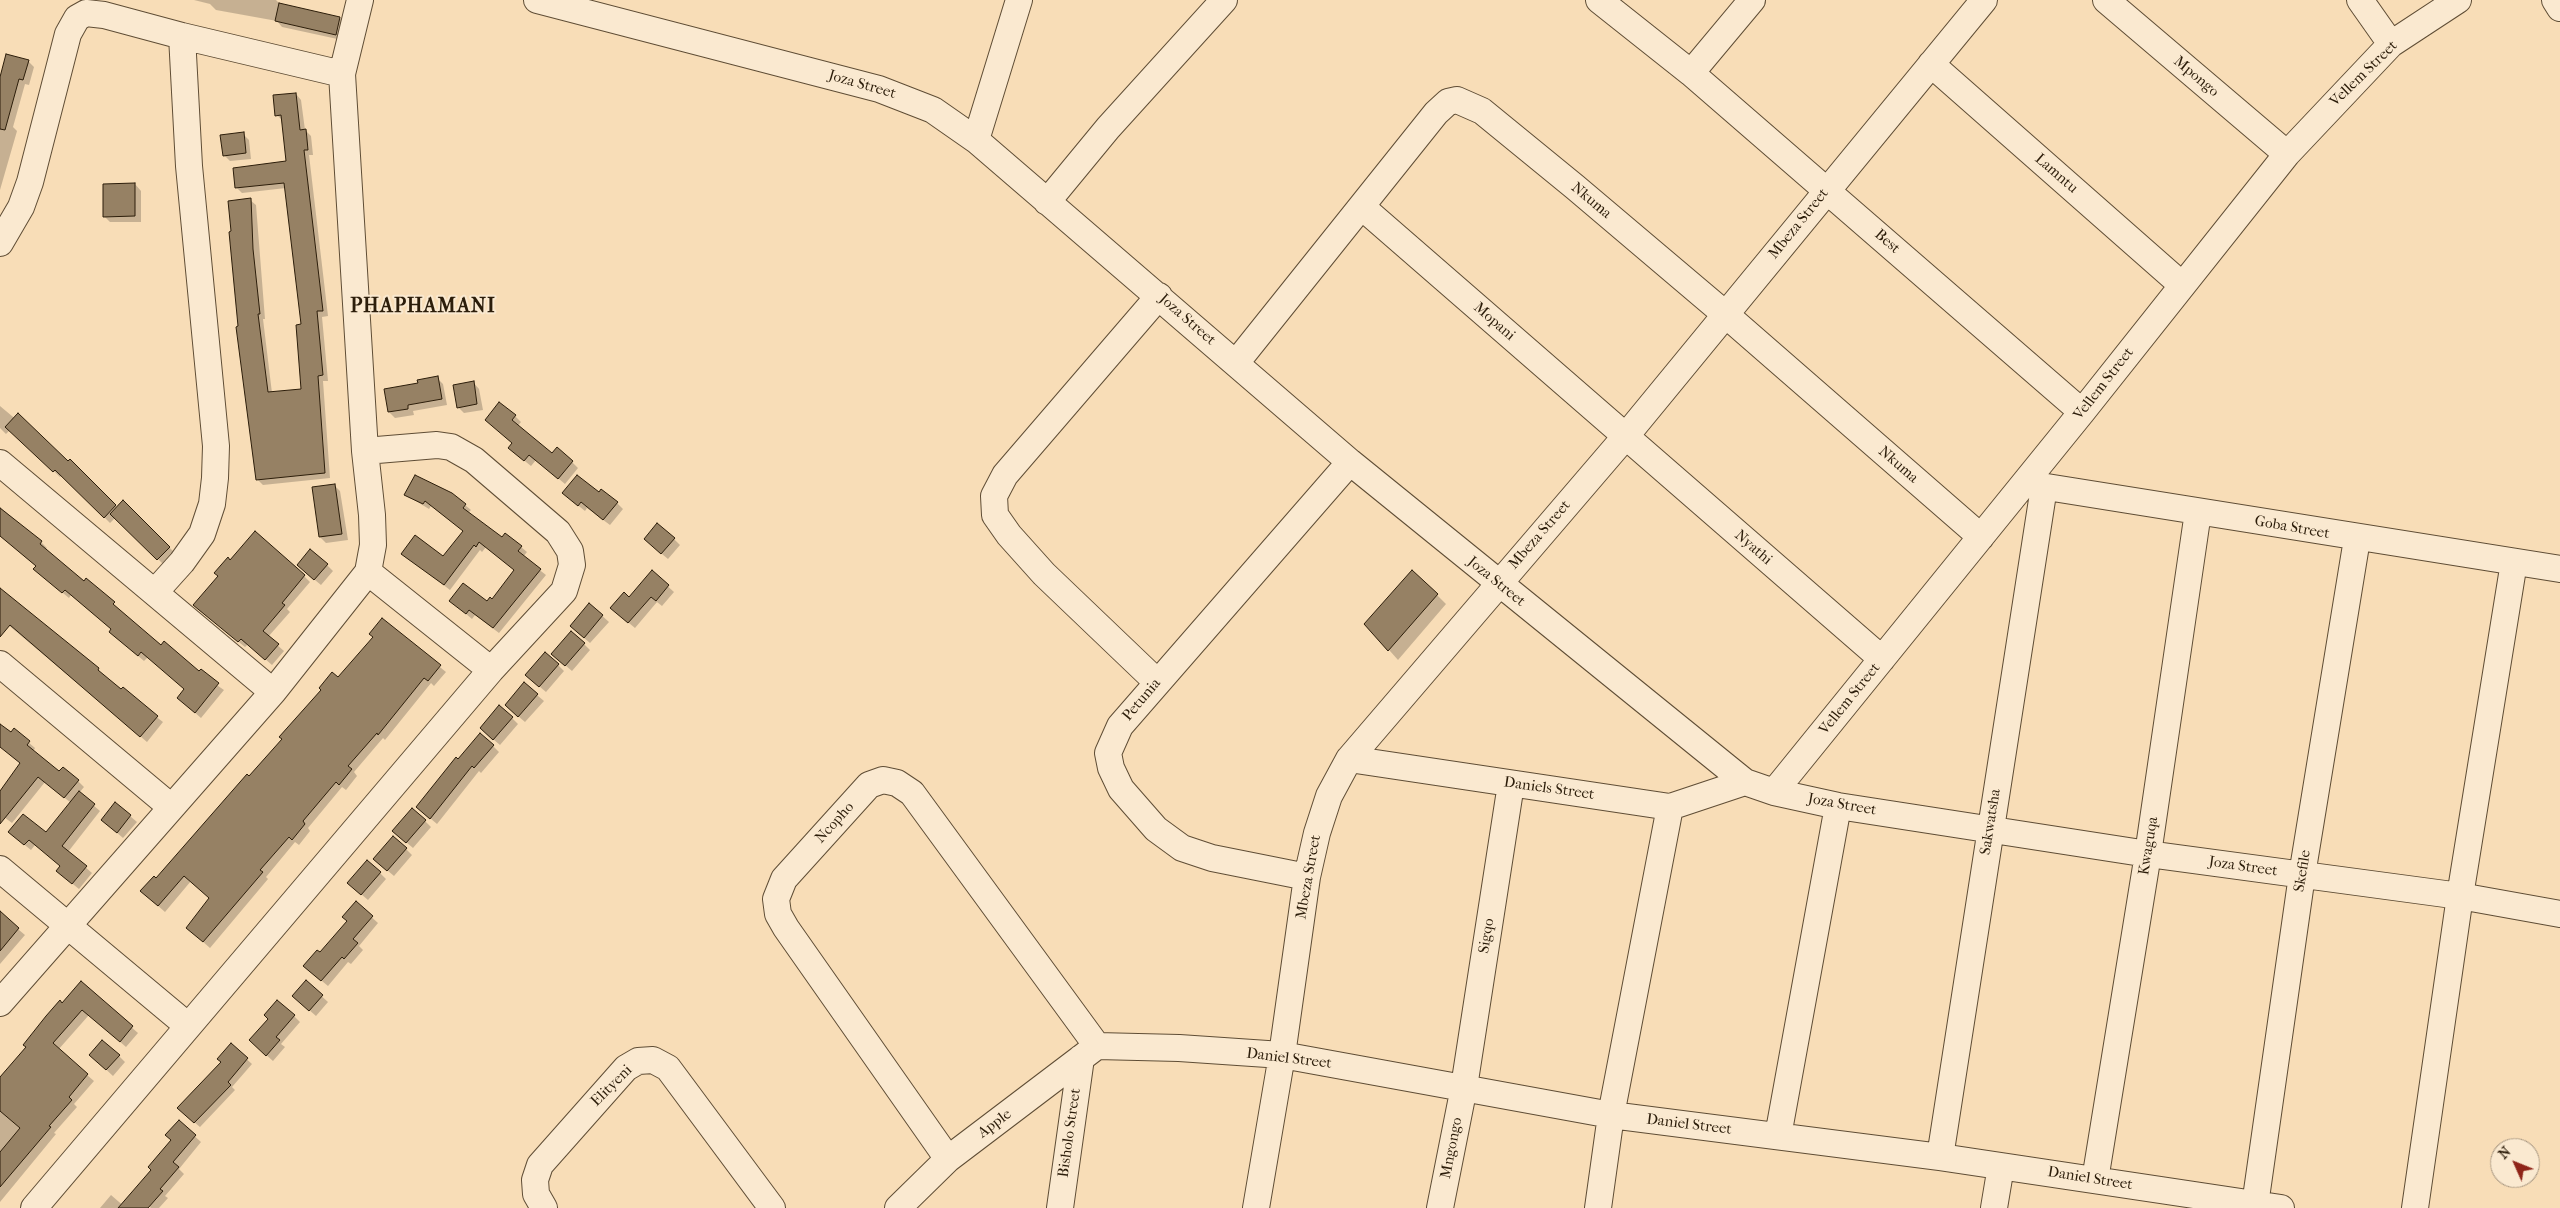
<!DOCTYPE html>
<html>
<head>
<meta charset="utf-8">
<style>
  body { margin:0 }
  #map { position:relative; width:2560px; height:1208px; overflow:hidden; background:#f8ddb7; font-family:"IM FELL French Canon",serif }
  canvas { display:block }
  .north { position:absolute; left:2490px; top:1138px; width:50px; height:50px; box-sizing:border-box; background:#fae9d0; border:1px solid #a89781; border-radius:50%; rotate:314deg; font-size:14px; font-weight:700; line-height:20px; text-align:center; color:#2c1d0a }
  .north::after { content:''; display:block; margin:auto; width:18px; height:22px; background:#8f2418; clip-path:polygon(50% 0,100% 100%,50% 72%,0 100%) }
</style>
</head>
<body>
<div id="map">
<canvas width="2560" height="1208"></canvas>
<div class="north">N</div>
</div>
<script>
const context = document.querySelector('canvas').getContext('2d');
context.lineJoin = 'round';
function fill(path, color) { context.fillStyle = color; context.fill(path, 'evenodd'); }
const poly = rows => new Path2D(rows.map(r => 'M' + r).join(''));
function strokePath(path, color, width, dash) { context.strokeStyle = color; context.lineWidth = width; context.lineCap = dash ? 'butt' : 'round'; context.setLineDash(dash || []); context.stroke(path); }
function label(font, color, halo, rows, align = 'center') {
  context.font = font + ' "IM FELL French Canon",serif'; context.lineWidth = 4; context.setLineDash([]); context.textBaseline = 'middle'; context.strokeStyle = halo; context.fillStyle = color; for (const [text, x, y, turn = 0] of rows) {
    context.save(); context.translate(x, y); context.rotate((+turn || 0) * Math.PI / 180); context.textAlign = isNaN(turn) ? turn : align; if (halo) context.strokeText(text, 0, 0); context.fillText(text, 0, 0); context.restore();
  }
}
fill(poly([
  [194,0,276,0,281,5,340,18,346,24,342,40,282,27,277,21,216,10,210,4],
  [28,61,34,67,29,85,25,84,13,127,17,131,0,190,0,82],
  [296,94,301,100,305,130,311,136,313,155,309,155,328,316,322,317,328,381,323,381,330,478,263,485,257,479,250,200,256,205,265,319,263,319,272,393,303,390,303,325,286,188,242,193,236,187,288,162,283,121,277,115],
  [243,134,249,140,251,159,230,161,224,155],
  [135,184,141,191,141,222,110,222,104,216],
  [437,378,443,384,447,405,413,411,414,415,395,418,389,412,419,384],
  [473,382,479,389,483,410,464,413,458,407],
  [0,406,68,463,70,461,118,508,123,502,175,553,164,565,116,517,110,523,62,475,60,477,10,430,6,434,0,428],
  [515,416,521,422,517,427,552,455,572,462,578,468,565,484,536,460,531,466,516,454,514,444,492,426],
  [334,485,340,491,348,540,326,543,320,537],
  [599,494,617,503,623,509,610,525,587,508,585,511,570,499],
  [406,495,465,505,471,510,468,513,503,539,521,547,527,552,523,557,546,575,499,633,475,615,472,619,451,601,488,603,493,600,515,570,486,547,482,552,480,550,450,590,403,554,444,558,464,531,431,506,429,509],
  [0,507,41,542,47,548,45,550,84,583,86,580,161,647,224,690,201,718,185,704,186,689,148,657,144,661,117,638,113,630,71,595,69,598,41,575,37,567,0,536],
  [674,539,680,545,668,559,651,545],
  [327,565,333,571,321,585,304,571],
  [652,572,674,592,662,606,657,602,635,628,618,614],
  [304,576,310,582,287,609,290,612,268,637,284,651,272,665,248,644,245,647,200,611],
  [0,589,98,669,103,676,163,722,147,742,0,618],
  [1437,595,1446,604,1398,660,1366,624],
  [590,605,609,622,590,643,577,632],
  [382,620,446,672,434,686,431,683,385,740,383,738,354,772,357,776,346,790,342,787,308,828,310,831,299,845,295,842,266,877,268,879,210,948,194,934,210,898,191,881,165,912,148,897,157,880,339,679,374,637],
  [584,644,590,650,572,671,559,660],
  [558,665,564,671,546,692,533,681],
  [524,684,544,701,525,722,512,711],
  [512,718,518,724,500,745,487,734],
  [0,725,11,734,14,730,35,748,33,752,60,773,78,781,84,787,79,793,100,811,68,852,92,873,79,889,64,877,62,866,35,845,31,850,16,838,46,834,71,803,45,782,12,823,0,814,0,791,22,764,0,746],
  [493,746,499,752,481,773,479,771,437,824,424,813,458,760],
  [116,804,137,822,123,838,102,820],
  [425,821,431,827,413,848,400,837],
  [406,849,412,855,394,876,381,865],
  [380,873,386,879,368,900,355,889],
  [356,903,378,923,359,946,363,950,351,964,348,962,328,986,311,972,320,954,348,921],
  [0,914,25,935,0,964],
  [306,982,328,1002,316,1016,300,1002],
  [81,983,138,1033,126,1047,89,1015,58,1050,94,1081,74,1104,77,1107,54,1133,56,1134,0,1202,0,1082],
  [294,1016,300,1022,281,1044,285,1047,273,1061,256,1046],
  [231,1045,252,1064,232,1087,235,1090,200,1127,183,1113,222,1062],
  [119,1056,125,1062,113,1076,97,1061],
  [179,1122,201,1142,179,1169,184,1174,165,1196,168,1198,159,1208,151,1208,139,1198,152,1170,172,1140],
  [111,1195,126,1208,100,1208]
]), '#0003');
const building = poly([
  [279,3,340,17,336,35,275,21,279,3],
  [6,54,29,60,23,80,19,79,5,130,0,129,0,77,6,54],
  [296,93,300,130,306,129,308,150,304,150,323,311,317,311,323,375,318,376,325,473,256,480,236,327,238,326,229,232,231,231,228,201,251,198,253,249,260,314,258,314,268,392,301,389,296,325,301,324,284,183,235,188,233,168,286,161,281,115,275,116,273,95,296,93],
  [244,132,246,153,223,156,220,135,244,132],
  [135,183,135,216,103,217,103,184,135,183],
  [438,376,442,399,408,405,408,409,388,412,384,389,418,383,417,380,438,376],
  [474,381,477,404,457,408,453,385,474,381],
  [499,402,516,415,512,420,552,453,557,447,573,461,558,479,529,455,524,461,508,448,512,443,485,420,499,402],
  [18,413,68,461,70,459,116,505,104,518,55,470,53,472,5,427,18,413],
  [415,475,452,493,466,504,463,508,502,537,505,533,522,546,518,551,541,569,493,628,469,610,466,614,449,601,463,583,487,601,490,597,492,599,514,570,479,542,476,547,474,545,444,585,401,554,415,535,443,556,463,531,425,501,423,504,404,495,415,475],
  [577,475,599,492,601,489,618,502,603,520,581,502,578,506,562,493,577,475],
  [335,484,342,534,319,537,312,487,335,484],
  [123,500,170,547,157,560,110,514,123,500],
  [0,508,42,541,40,544,84,581,86,578,115,602,113,604,161,645,164,641,199,671,201,669,219,683,195,713,177,698,184,689,141,652,138,656,109,632,111,629,65,590,62,593,33,569,36,566,0,536,0,508],
  [657,523,675,538,661,554,644,539,657,523],
  [255,531,305,575,282,603,285,605,263,631,279,644,265,660,241,639,238,642,193,605,218,576,214,573,228,557,230,560,255,531],
  [310,549,328,564,314,580,297,565,310,549],
  [652,570,669,585,656,601,651,597,628,623,610,608,624,592,629,597,652,570],
  [1412,570,1438,594,1388,651,1364,624,1412,570],
  [0,588,99,668,98,670,121,689,123,687,158,716,140,737,10,625,0,637,0,588],
  [589,603,603,615,584,638,570,626,589,603],
  [382,618,441,665,428,681,424,678,378,735,377,733,348,766,352,769,339,785,336,782,303,821,305,824,292,840,289,837,260,870,263,872,203,942,186,928,209,898,184,876,158,906,140,891,154,876,156,878,247,774,249,776,282,739,279,737,321,690,319,688,332,672,338,677,373,637,369,634,382,618],
  [571,631,585,643,565,666,551,654,571,631],
  [545,652,559,664,539,687,525,675,545,652],
  [524,682,538,694,518,717,505,705,524,682],
  [499,705,513,717,493,740,480,728,499,705],
  [0,724,11,732,14,728,30,741,27,745,59,771,63,767,79,780,64,798,38,777,0,824,0,791,20,763,0,747,0,724],
  [480,733,494,745,474,768,472,766,430,819,416,807,456,757,458,759,480,733],
  [79,791,95,804,62,846,87,866,72,884,56,871,60,866,29,840,24,845,8,832,23,814,46,832,79,791],
  [115,802,131,815,117,833,101,820,115,802],
  [412,808,426,820,406,843,392,831,412,808],
  [393,836,407,848,387,871,373,859,393,836],
  [367,860,381,872,361,895,347,883,367,860],
  [356,901,373,916,353,939,358,943,344,959,342,957,321,981,303,966,317,950,320,952,347,921,342,917,356,901],
  [0,911,19,928,0,951,0,911],
  [306,980,323,995,309,1011,292,996,306,980],
  [81,981,133,1026,120,1042,82,1010,53,1043,88,1074,69,1097,72,1100,49,1126,51,1127,0,1187,0,1152,20,1128,0,1111,0,1077,26,1047,23,1045,46,1016,60,1000,62,1003,81,981],
  [277,1000,295,1015,276,1037,280,1040,266,1056,249,1040,268,1019,264,1015,277,1000],
  [102,1040,120,1055,106,1070,89,1055,102,1040],
  [231,1043,248,1058,228,1082,231,1085,194,1123,177,1108,221,1062,217,1059,231,1043],
  [179,1120,196,1135,173,1162,179,1167,160,1189,163,1191,148,1208,118,1208,151,1170,148,1167,171,1140,165,1135,179,1120]
]);
fill(building, '#968164');
strokePath(building, '#2c1d0a', 1);
const minor = poly([
  [537,0,879,89,933,110,976,140,1350,462,1745,782,1774,792,1838,806,2148,854,2460,896,2560,914],
  [1599,0,1691,73,2082,412],
  [2106,0,2287,154],
  [2360,0,2391,44],
  [2555,0,2560,8],
  [1931,64,2182,285],
  [1691,73,1752,0],
  [976,140,1019,0],
  [1047,202,1108,128,1224,0],
  [1362,207,1882,659],
  [0,243,21,207,30,182,68,34,77,18,86,13,104,15,182,36,342,74],
  [1236,363,1436,113,1448,102,1457,100,1482,111,1575,187,1725,314,1981,537],
  [0,463,273,692],
  [2028,484,2560,569],
  [368,572,491,670],
  [155,592,182,562,202,534,212,504,215,478,216,446,189,166,182,36],
  [0,664,171,807],
  [1157,682,1044,574,1009,535,995,515,994,496,1005,475,1159,296],
  [1349,759,1670,807,1745,782],
  [1774,792,2082,412,2287,154,2391,44,2458,0],
  [0,869,188,1026],
  [1307,877,1212,858,1182,848,1156,829,1121,789,1111,768,1108,753,1120,726,1350,462],
  [0,1003,273,692,368,572,373,545,372,515,365,451,342,74,360,0],
  [1097,1046,1179,1048,1282,1055,1611,1115,1940,1157,2281,1208],
  [1778,1136,1838,806],
  [1940,1157,2044,487],
  [948,1159,786,928,778,914,776,899,784,879,869,785,883,780,897,783,912,793,1097,1046],
  [2095,1180,2148,854,2198,512],
  [2255,1205,2302,875,2357,539],
  [34,1208,491,670,564,591,572,565,570,551,558,532,474,460,451,447,437,445,365,451],
  [544,1208,536,1194,535,1180,540,1165,626,1068,638,1061,653,1060,668,1068,772,1208],
  [898,1208,948,1159,1097,1046],
  [1060,1208,1081,1058],
  [1256,1208,1282,1055,1307,877,1317,833,1329,796,1349,759,1625,437,1984,0],
  [1440,1208,1464,1087,1511,784],
  [1598,1208,1611,1115,1670,807],
  [1994,1208,2001,1166],
  [2415,1208,2460,896,2514,562]
]);
strokePath(minor, '#5f4d35', 28);
strokePath(minor, '#fae9d0', 26);
label('15px', '#2c1d0a', '#fae9d0', [
  ["Vellem Street",2364,74,-44],
  ["Mpongo",2196,77,40],
  ["Joza Street",862,85,16],
  ["Lamntu",2056,174,41],
  ["Nkuma",1591,201,40],
  ["Mbeza Street",1799,224,-51],
  ["Best",1887,242,41],
  ["Joza Street",1187,320,41],
  ["Mopani",1494,322,41],
  ["Vellem Street",2104,384,-52],
  ["Nkuma",1898,465,41],
  ["Goba Street",2292,528,10],
  ["Mbeza Street",1540,535,-49],
  ["Nyathi",1753,548,41],
  ["Joza Street",1496,582,39],
  ["Vellem Street",1850,699,-51],
  ["Petunia",1142,700,-50],
  ["Daniels Street",1549,789,8],
  ["Joza Street",1842,805,10],
  ["Sakwatsha",1991,822,-81],
  ["Ncopho",835,823,-48],
  ["Kwaguqa",2149,846,-81],
  ["Joza Street",2243,867,8],
  ["Skefile",2303,871,-81],
  ["Mbeza Street",1309,877,-80],
  ["Sigqo",1487,936,-81],
  ["Daniel Street",1289,1059,7],
  ["Elityeni",612,1086,-45],
  ["Apple",995,1124,-37],
  ["Daniel Street",1689,1125,7],
  ["Bisholo Street",1070,1133,-82],
  ["Mngongo",1452,1148,-79],
  ["Daniel Street",2090,1179,9]
]);
context.letterSpacing = '1px';
label('bold 20px', '#2c1d0a', '#fae9d0', [
  ["PHAPHAMANI",423,307]
]);
context.letterSpacing = '0px';
</script>
</body>
</html>
